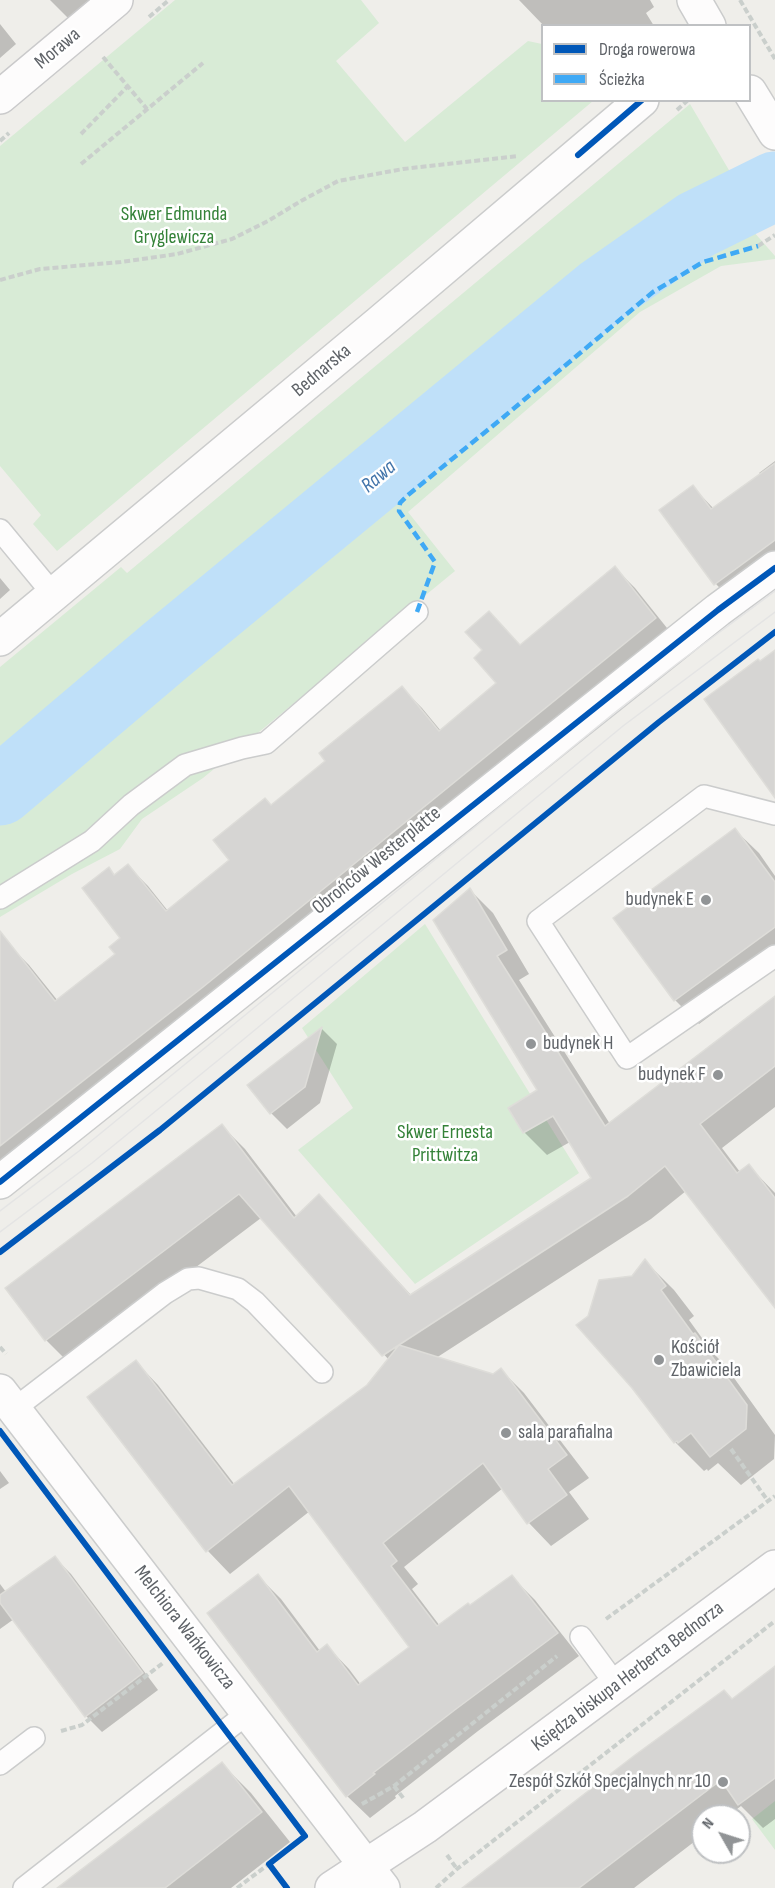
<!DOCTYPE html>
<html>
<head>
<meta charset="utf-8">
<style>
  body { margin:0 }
  #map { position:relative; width:775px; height:1888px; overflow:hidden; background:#efeeea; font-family:"Sofia Sans Condensed",sans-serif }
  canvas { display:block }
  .legend { position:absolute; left:541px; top:24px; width:210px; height:78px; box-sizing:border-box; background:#fff; border:2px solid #bfc1c3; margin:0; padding:8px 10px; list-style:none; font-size:18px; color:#5f6368 }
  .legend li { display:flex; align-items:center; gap:12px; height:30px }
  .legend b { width:30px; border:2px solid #bfc1c3 }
  .north { position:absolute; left:691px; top:1804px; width:60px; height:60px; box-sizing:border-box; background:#fff; border:2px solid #bfc1c3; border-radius:50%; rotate:309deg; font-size:16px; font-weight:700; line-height:24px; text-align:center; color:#5f6368 }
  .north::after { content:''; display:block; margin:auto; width:21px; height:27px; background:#919496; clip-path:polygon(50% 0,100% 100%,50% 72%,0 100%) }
</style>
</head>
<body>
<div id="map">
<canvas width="775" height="1888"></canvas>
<ul class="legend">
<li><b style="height:8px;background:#0057b8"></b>Droga rowerowa</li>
<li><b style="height:8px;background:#3fa9f5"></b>Ścieżka</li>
</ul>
<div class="north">N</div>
</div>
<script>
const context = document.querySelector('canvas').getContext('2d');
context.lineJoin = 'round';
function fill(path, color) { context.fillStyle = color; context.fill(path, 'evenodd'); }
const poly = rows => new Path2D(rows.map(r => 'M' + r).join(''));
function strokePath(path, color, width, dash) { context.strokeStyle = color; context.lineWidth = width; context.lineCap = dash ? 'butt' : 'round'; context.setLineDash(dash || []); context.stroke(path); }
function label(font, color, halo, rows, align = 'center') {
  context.font = font + ' "Sofia Sans Condensed",sans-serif'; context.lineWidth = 5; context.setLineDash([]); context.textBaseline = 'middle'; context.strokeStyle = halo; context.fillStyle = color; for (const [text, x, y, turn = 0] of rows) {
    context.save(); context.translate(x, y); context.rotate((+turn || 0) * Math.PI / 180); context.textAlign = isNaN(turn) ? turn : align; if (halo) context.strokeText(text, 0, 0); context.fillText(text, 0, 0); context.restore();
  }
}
fill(poly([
  [175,0,361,0,379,23,336,61,405,142,528,41,542,44,542,100,593,101,57,551,33,524,41,515,0,466,0,146],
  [690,104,733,177,657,215,511,331,0,756,0,667,121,567,127,573],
  [753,231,775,256,775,259,721,266,640,312,408,512,455,571,203,778,142,819,120,849,72,874,0,917,0,819,141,697,623,302,680,262],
  [425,924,579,1173,415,1284,298,1150,353,1108,302,1028],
  [775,1801,775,1850,752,1819]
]), '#d8ebd6');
fill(poly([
  [50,0,91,0,70,20],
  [519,0,650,0,654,7,646,13,654,26,544,26],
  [0,24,16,44,0,58],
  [775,461,775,575,735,604,716,584,661,510,693,487,714,509,761,475,759,473],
  [615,568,635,588,675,638,0,1182,0,952,9,945,29,965,58,1001,117,954,122,939,109,869,115,876,128,866,148,886,168,911,231,860,271,807,327,761,402,688,422,708,441,731,498,683,484,650,489,613,521,646],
  [0,578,10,590,0,599],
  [735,830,759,853,775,876,775,968,699,1024,675,1000],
  [470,890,493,913,529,974,519,980,610,1124,775,998,775,1107,722,1148,740,1172,749,1166,775,1193,775,1297,686,1191,651,1219,436,1358,494,1376,501,1370,524,1393,589,1478,569,1492,589,1519,551,1546,529,1523,503,1488,404,1567,418,1584,412,1589,440,1626,512,1577,535,1600,579,1656,478,1731,395,1796,396,1798,370,1818,347,1796,258,1576,281,1599,320,1651,327,1646,349,1669,361,1685,411,1647,310,1511,230,1574,208,1551,89,1397,136,1362,158,1385,235,1485,369,1386,389,1360,261,1218,69,1363,46,1340,222,1126,245,1149,297,1217,319,1196,412,1296,593,1178,570,1142,547,1155,524,1132,539,1091],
  [322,1029,337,1044,320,1103,287,1129,271,1113,249,1085],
  [645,1261,674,1290,694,1316,689,1320,712,1352,724,1364,775,1435,774,1459,741,1485,718,1463,708,1471,707,1469,704,1471,675,1442,633,1388,633,1278],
  [0,1471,9,1483,0,1489],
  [55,1558,71,1574,158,1690,102,1732,86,1716,14,1619,0,1629,0,1584,6,1592],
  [775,1668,775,1819,763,1828,741,1806,728,1816,703,1816,703,1835,634,1888,464,1888,733,1700],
  [222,1764,251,1793,290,1842,231,1888,59,1888]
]), '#0003');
strokePath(poly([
  [0,791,165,651,602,291,696,225,775,186]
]), '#bfe0f9', 69);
const building = poly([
  [775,463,775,540,714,585,659,510,693,485,711,509,775,463],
  [615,566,656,618,203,987,0,1146,0,931,55,1001,115,954,109,947,120,938,82,888,109,867,114,875,128,864,166,911,229,860,213,840,265,798,271,805,325,761,319,753,402,686,439,731,496,683,474,658,482,650,465,632,489,611,520,645,615,566],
  [775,650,775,798,704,699,758,659,760,661,775,650],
  [735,828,775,882,775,927,674,1001,613,918,735,828],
  [470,888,507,950,497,956,605,1126,775,996,775,1066,700,1124,737,1173,749,1164,775,1198,775,1308,665,1166,628,1196,382,1356,239,1194,45,1341,5,1288,222,1124,294,1218,319,1194,410,1295,591,1178,553,1116,523,1133,508,1108,537,1090,433,920,470,888],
  [322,1027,305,1087,270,1114,247,1085,322,1027],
  [645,1259,666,1286,661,1290,693,1334,695,1333,747,1405,746,1429,710,1457,691,1433,678,1443,677,1441,674,1443,632,1388,576,1325,588,1316,599,1280,632,1276,645,1259],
  [399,1345,493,1374,501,1368,567,1455,548,1469,567,1495,527,1524,483,1463,383,1543,397,1561,391,1566,437,1626,468,1603,470,1605,512,1575,558,1633,456,1709,373,1773,375,1774,346,1797,207,1613,258,1574,317,1652,327,1644,358,1685,409,1647,289,1486,206,1552,87,1397,136,1360,232,1485,367,1385,399,1345],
  [55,1556,143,1673,85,1717,0,1603,0,1595,55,1556],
  [775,1666,775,1778,738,1805,721,1780,579,1888,462,1888,635,1755,724,1690,732,1699,775,1666],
  [222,1762,262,1812,201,1860,165,1888,57,1888,222,1762]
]);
fill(building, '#d6d5d3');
strokePath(building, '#deddd9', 1.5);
const lane = poly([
  [0,530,53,594],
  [775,814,704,796,538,921,627,1058,775,956],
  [0,898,92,841,131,805,185,765,242,748,266,743,417,612],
  [14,1409,165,1293,188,1279,199,1278,238,1289,255,1302,322,1372],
  [581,1637,617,1686],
  [0,1764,34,1738],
  [24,1888,249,1712]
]);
const street = poly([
  [694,0,709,26],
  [750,92,775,133],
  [0,639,379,323,642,100],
  [0,1182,718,610,775,568],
  [0,1391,383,1888]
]);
const secondary = poly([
  [0,97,116,0],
  [332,1888,425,1827,775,1567]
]);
strokePath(lane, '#cbcccc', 24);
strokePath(street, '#cbcccc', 36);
strokePath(secondary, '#cacacb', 36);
strokePath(poly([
  [740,0,775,59],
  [149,17,169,0],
  [103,57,147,109],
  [677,110,688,100],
  [81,134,128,86],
  [0,141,9,133],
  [81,164,203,63],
  [758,246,775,235],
  [0,280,40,269,121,262,177,254,232,239,268,221,301,201,338,181,403,169,518,156],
  [0,1347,6,1354],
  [731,1449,768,1501],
  [606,1619,775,1496],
  [61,1731,82,1725,163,1663],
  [394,1786,404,1799],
  [362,1804,394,1786,557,1656],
  [447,1855,457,1869],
  [237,1888,269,1864],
  [436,1888,457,1869,775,1621]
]), '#cacfcc', 4, [6, 3]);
strokePath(lane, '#fdfcfc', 21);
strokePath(street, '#fdfcfc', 33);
strokePath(secondary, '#fdfcfc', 33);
strokePath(poly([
  [0,1211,79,1151,613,714,678,663,775,591],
  [0,1232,92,1163,227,1053,623,726,775,612]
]), '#e4e4e4', 1.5);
strokePath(poly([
  [417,612,435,562,399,511,400,503,408,495,500,420,653,292,703,262,758,246]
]), '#3fa9f5', 4.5, [9, 4.5]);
strokePath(poly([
  [578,155,642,100],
  [0,1182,718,610,775,568],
  [0,1252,160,1130,659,722,775,632],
  [0,1431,305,1836,269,1864,287,1888]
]), '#0057b8', 6);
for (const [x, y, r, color] of [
  [706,900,6,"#919496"],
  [531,1044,6,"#919496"],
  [718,1075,6,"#919496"],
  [659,1360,6,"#919496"],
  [506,1433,6,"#919496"],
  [723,1782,6,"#919496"]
]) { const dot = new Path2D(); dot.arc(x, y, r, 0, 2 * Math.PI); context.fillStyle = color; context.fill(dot); strokePath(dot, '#fff', 2); }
label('20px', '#5f6368', '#fff', [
  ["Morawa",58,49,-40],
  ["Bednarska",322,371,-40],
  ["Obrońców Westerplatte",377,861,-39],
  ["Melchiora Wańkowicza",184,1628,52],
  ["Księdza biskupa Herberta Bednorza",628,1677,-37]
]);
label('20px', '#348238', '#fff', [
  ["Skwer Edmunda",174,215],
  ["Gryglewicza",174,238],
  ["Skwer Ernesta",445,1133],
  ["Prittwitza",445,1156]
]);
label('20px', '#5f6368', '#fff', [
  ["budynek E",694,900],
  ["budynek H",543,1044,"left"],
  ["budynek F",706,1075],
  ["Kościół",671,1348,"left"],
  ["Zbawiciela",671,1371,"left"],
  ["sala parafialna",518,1433,"left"],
  ["Zespół Szkół Specjalnych nr 10",711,1782]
], 'right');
label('italic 21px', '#4174aa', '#fff', [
  ["Rawa",379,477,-40]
]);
</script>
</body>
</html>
